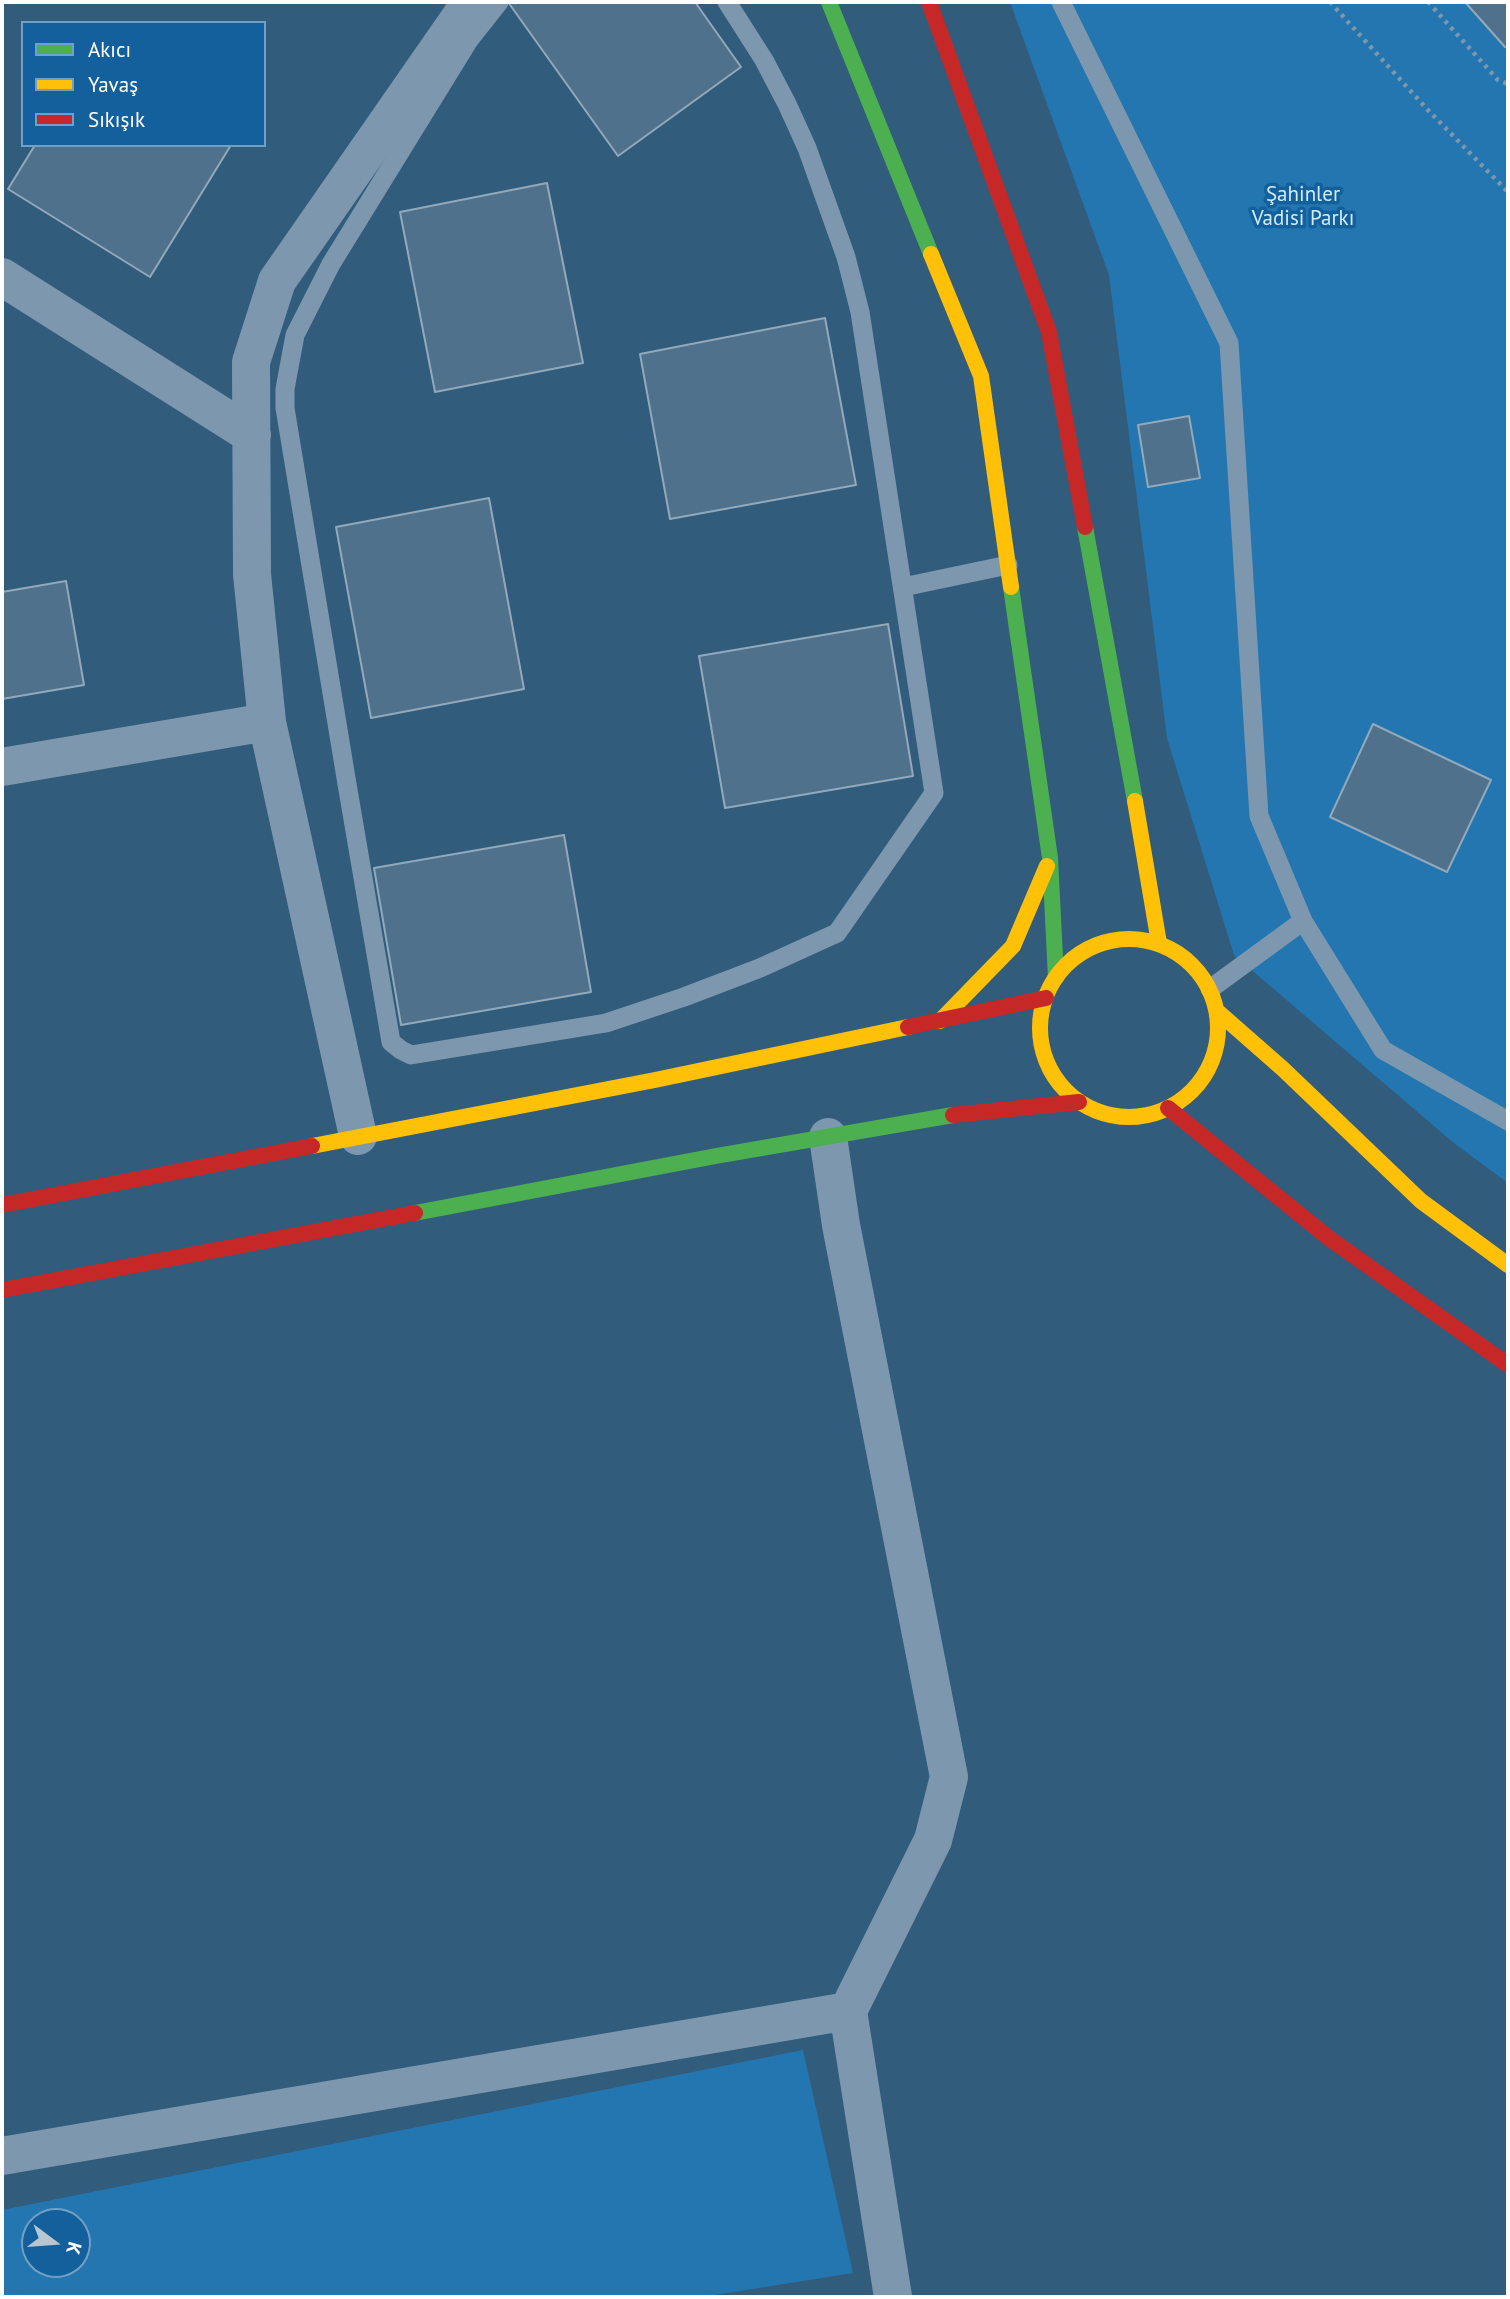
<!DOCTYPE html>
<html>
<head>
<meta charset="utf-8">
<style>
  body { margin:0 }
  #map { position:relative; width:1510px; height:2299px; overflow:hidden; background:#325c7c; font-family:"PT Sans",sans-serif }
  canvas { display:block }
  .frame { position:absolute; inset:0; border:4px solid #fff; pointer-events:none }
  .legend { position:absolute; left:21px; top:21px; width:245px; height:126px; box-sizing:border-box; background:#13609c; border:2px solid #71a0c4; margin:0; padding:9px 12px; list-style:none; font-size:21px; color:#fff }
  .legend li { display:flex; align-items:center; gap:14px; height:35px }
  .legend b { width:35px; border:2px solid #71a0c4 }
  .north { position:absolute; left:21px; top:2208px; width:70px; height:70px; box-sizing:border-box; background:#13609c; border:2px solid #71a0c4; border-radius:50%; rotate:106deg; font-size:19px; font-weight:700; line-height:28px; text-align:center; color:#fff }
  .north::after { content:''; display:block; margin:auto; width:24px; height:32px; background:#b7c6d1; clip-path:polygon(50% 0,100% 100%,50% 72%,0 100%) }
</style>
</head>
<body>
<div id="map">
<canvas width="1510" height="2299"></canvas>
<div class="frame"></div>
<ul class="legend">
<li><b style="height:9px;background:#4caf50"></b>Akıcı</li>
<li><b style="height:9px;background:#ffc107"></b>Yavaş</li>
<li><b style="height:9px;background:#c62828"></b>Sıkışık</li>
</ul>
<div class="north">K</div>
</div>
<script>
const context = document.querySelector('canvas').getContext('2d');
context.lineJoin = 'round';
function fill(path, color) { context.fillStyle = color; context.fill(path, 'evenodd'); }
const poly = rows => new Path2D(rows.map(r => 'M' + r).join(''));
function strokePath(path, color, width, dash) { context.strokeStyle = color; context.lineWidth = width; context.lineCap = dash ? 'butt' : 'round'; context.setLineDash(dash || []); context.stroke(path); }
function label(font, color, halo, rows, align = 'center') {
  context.font = font + ' "PT Sans",sans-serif'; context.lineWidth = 7; context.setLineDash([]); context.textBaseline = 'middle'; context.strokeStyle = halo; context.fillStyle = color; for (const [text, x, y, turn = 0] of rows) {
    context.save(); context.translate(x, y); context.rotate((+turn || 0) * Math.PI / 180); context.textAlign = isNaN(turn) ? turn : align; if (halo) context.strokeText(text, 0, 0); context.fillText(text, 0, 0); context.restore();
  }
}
fill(poly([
  [1010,2,1508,2,1508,1183,1455,1144,1234,955,1167,738,1109,275],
  [803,2050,853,2273,702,2297,2,2297,2,2210],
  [35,2222,77,2222,77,2264,35,2264]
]), '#2476b1');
const building = poly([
  [508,2,695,2,741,67,618,156,508,2],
  [1465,2,1508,2,1508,48,1505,47,1465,2],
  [35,145,231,145,150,277,8,189,35,145],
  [547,183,583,363,435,392,400,212,547,183],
  [825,318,856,485,670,519,640,354,825,318],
  [1189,416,1200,478,1148,487,1138,425,1189,416],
  [489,498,524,689,371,718,336,527,489,498],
  [66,581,84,685,2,699,2,592,66,581],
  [888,624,913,776,725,808,699,656,888,624],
  [1373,724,1491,780,1447,872,1330,817,1373,724],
  [564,835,591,992,401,1025,374,868,564,835]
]);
fill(building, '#50718b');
strokePath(building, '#91a9bb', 2);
strokePath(poly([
  [1330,2,1426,108,1508,192],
  [1428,2,1498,80,1508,84]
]), '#7d98ae', 4.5, [3.5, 5]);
strokePath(poly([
  [499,2,469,40,331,264,295,335,285,389,285,408,347,784,391,1042,401,1050,411,1055,606,1023,684,997,760,968,837,933,934,793,860,312,846,257,807,148,787,104,764,60,727,2],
  [1061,2,1229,343,1259,816,1303,921,1383,1050,1508,1121],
  [903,587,1008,565],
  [1210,989,1303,921]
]), '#7d98ae', 19);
strokePath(poly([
  [2,277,252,435],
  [2,767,267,722],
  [358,1136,267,722,252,574,251,362,277,281,471,2],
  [828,1137,841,1225,949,1777,933,1840,848,2011,893,2297],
  [2,2156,848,2011]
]), '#7d98ae', 38);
strokePath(poly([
  [829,2,931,254],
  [1085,527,1135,801],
  [1011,587,1050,858,1056,978],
  [415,1213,716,1156,953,1115]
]), '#4caf50', 16);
strokePath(poly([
  [931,254,981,376,1011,587],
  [1135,801,1159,943],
  '1040 1028a89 89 0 1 1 178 0a89 89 0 1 1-178 0Z',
  [1217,1011,1283,1069,1421,1201,1508,1265],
  [940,1021,1013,946,1047,866],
  [312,1146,655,1080,908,1027]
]), '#ffc107', 16);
strokePath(poly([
  [929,2,1049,332,1085,527],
  [908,1027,1046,998],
  [1168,1108,1330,1239,1508,1365],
  [953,1115,1079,1102],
  [2,1205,312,1146],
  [2,1290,415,1213]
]), '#c62828', 16);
label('21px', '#d1ebfd', '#13609c', [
  ["Şahinler",1303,195],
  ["Vadisi Parkı",1303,219]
]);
</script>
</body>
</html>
